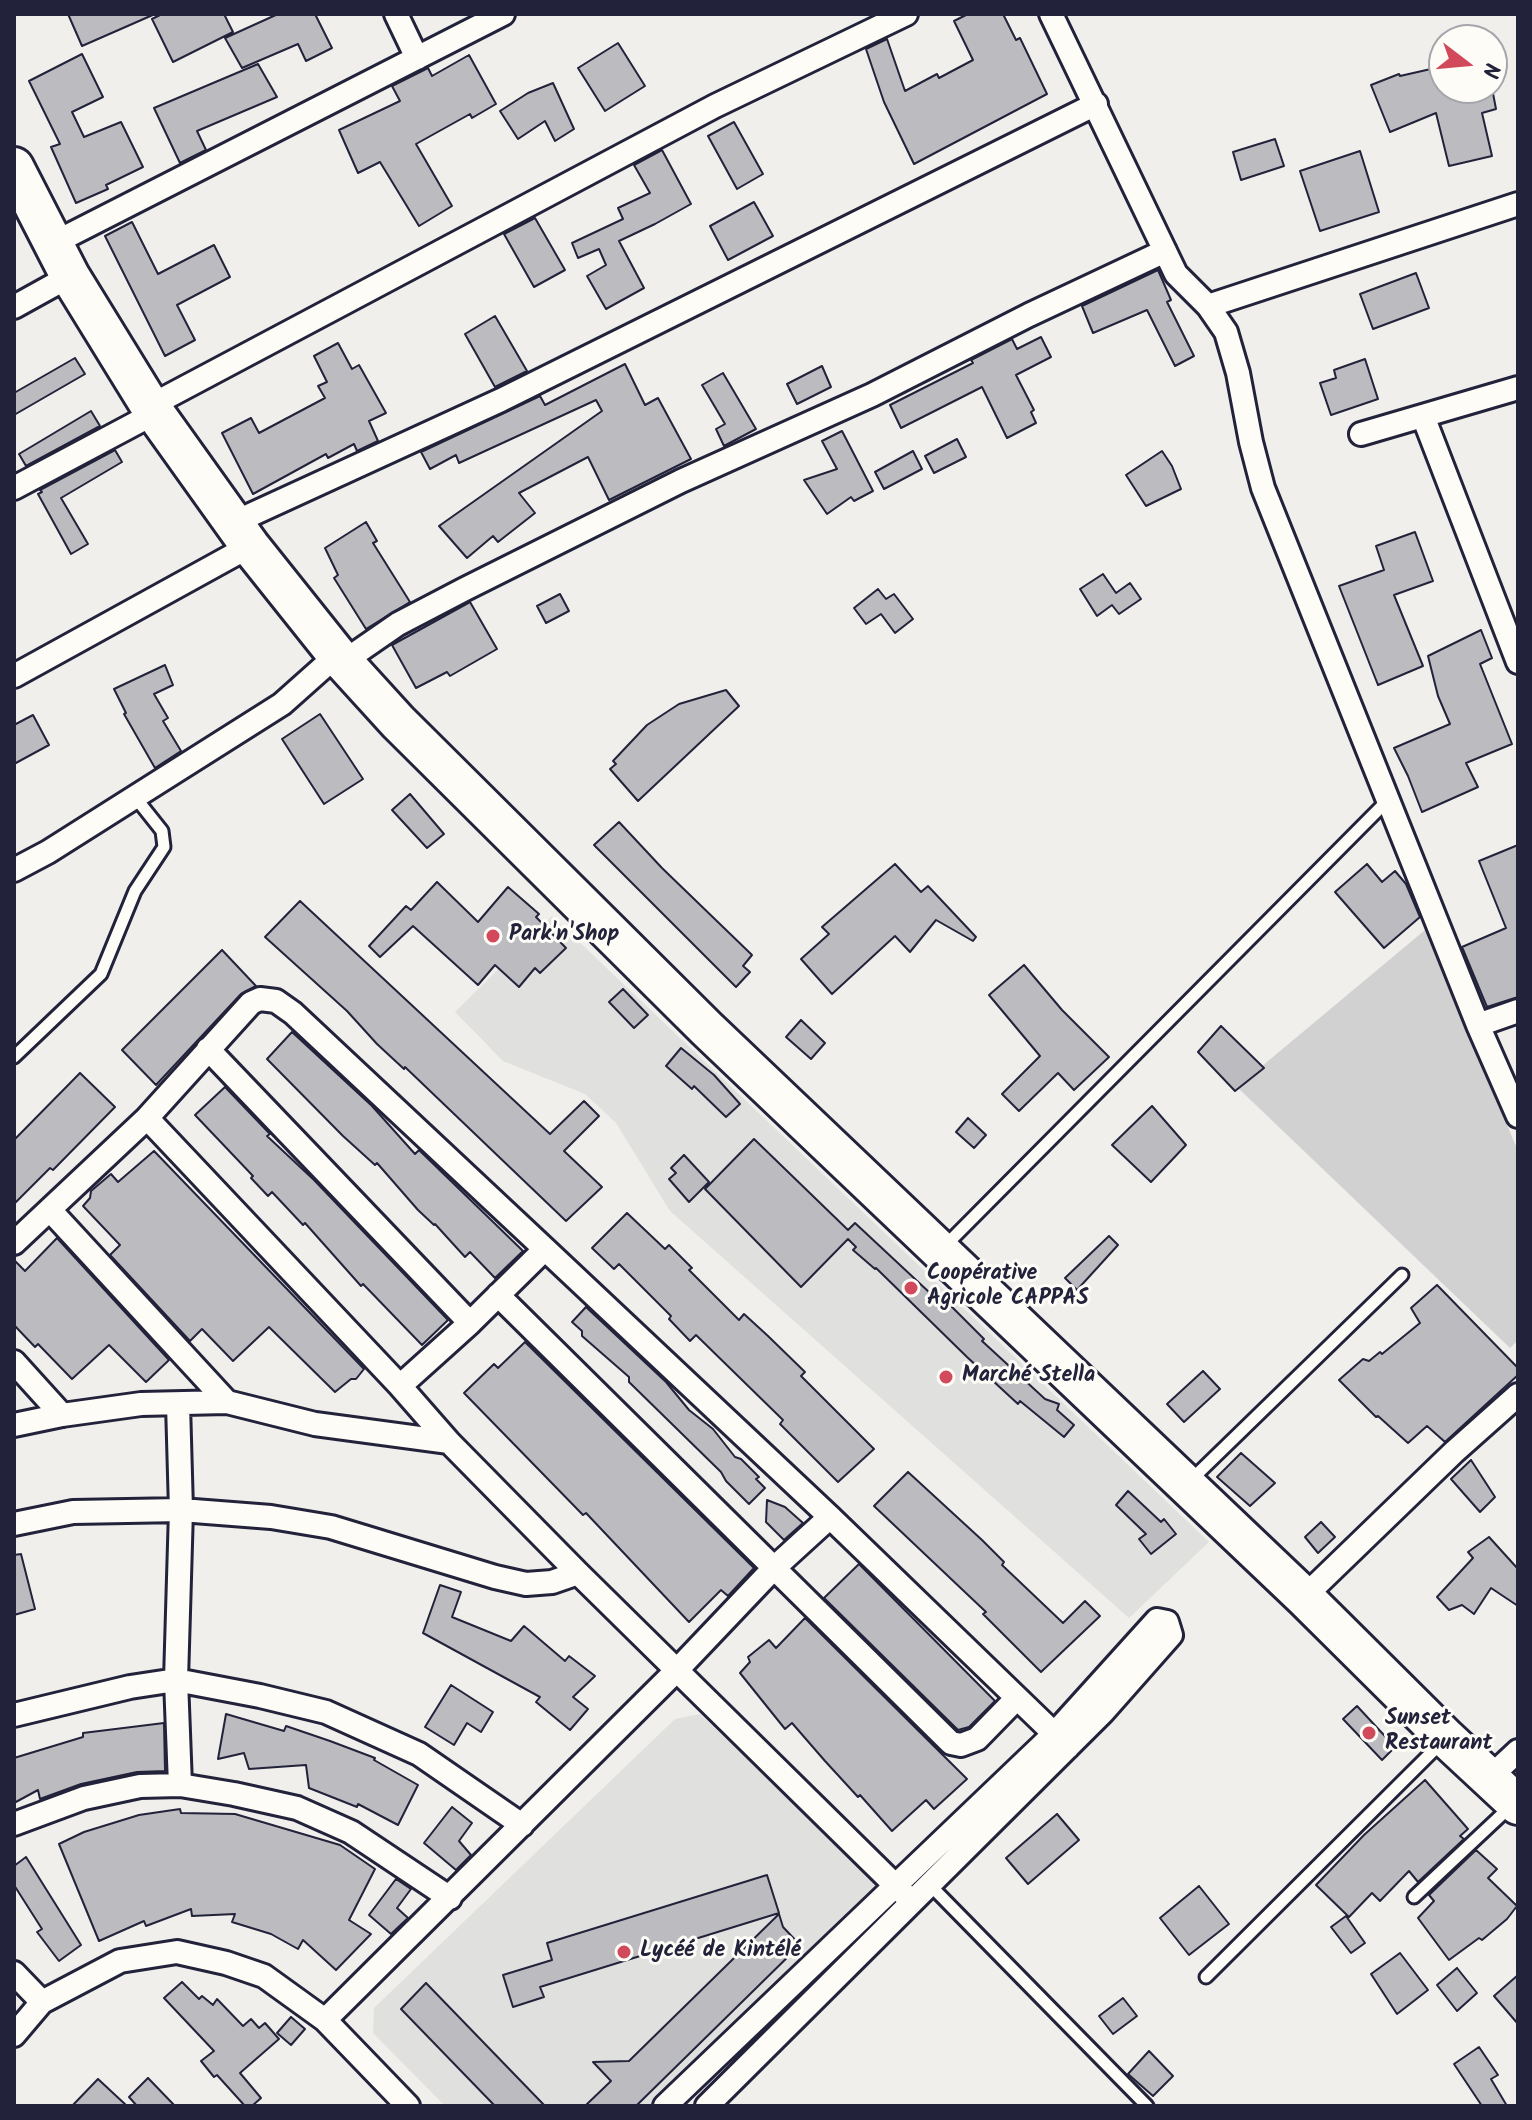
<!DOCTYPE html>
<html>
<head>
<meta charset="utf-8">
<style>
  body { margin:0 }
  #map { position:relative; width:1532px; height:2120px; overflow:hidden; background:#f0efec; font-family:Kalam,sans-serif }
  canvas { display:block }
  .frame { position:absolute; inset:0; border:16px solid #22223b; pointer-events:none }
  .north { position:absolute; left:1428px; top:24px; width:80px; height:80px; box-sizing:border-box; background:#fdfcf7; border:2px solid #a5a5ac; border-radius:50%; rotate:106deg; font-size:22px; font-weight:700; line-height:32px; text-align:center; color:#22223b }
  .north::after { content:''; display:block; margin:auto; width:28px; height:36px; background:#d1495b; clip-path:polygon(50% 0,100% 100%,50% 72%,0 100%) }
</style>
</head>
<body>
<div id="map">
<canvas width="1532" height="2120"></canvas>
<div class="frame"></div>
<div class="north">N</div>
</div>
<script>
const context = document.querySelector('canvas').getContext('2d');
context.lineJoin = 'round';
function fill(path, color) { context.fillStyle = color; context.fill(path, 'evenodd'); }
const poly = rows => new Path2D(rows.map(r => 'M' + r).join(''));
function strokePath(path, color, width, dash) { context.strokeStyle = color; context.lineWidth = width; context.lineCap = dash ? 'butt' : 'round'; context.setLineDash(dash || []); context.stroke(path); }
function label(font, color, halo, rows, align = 'center') {
  context.font = font + ' Kalam,sans-serif'; context.lineWidth = 6; context.setLineDash([]); context.textBaseline = 'middle'; context.strokeStyle = halo; context.fillStyle = color; for (const [text, x, y, turn = 0] of rows) {
    context.save(); context.translate(x, y); context.rotate((+turn || 0) * Math.PI / 180); context.textAlign = isNaN(turn) ? turn : align; if (halo) context.strokeText(text, 0, 0); context.fillText(text, 0, 0); context.restore();
  }
}
fill(poly([
  [552,916,1209,1542,1129,1618,670,1211,616,1123,585,1094,503,1061,455,1012],
  [700,1714,878,1884,874,1896,654,2106,445,2106,373,2033,374,2008,675,1719]
]), '#e0e0df');
fill(poly([
  [1425,930,1518,1151,1518,1340,1510,1348,1237,1087]
]), '#d2d1d1');
const building = poly([
  [68,14,155,14,82,46,68,14],
  [162,14,224,14,233,32,173,62,152,19,162,14],
  [278,14,315,14,332,48,306,61,298,44,242,68,225,38,278,14],
  [968,14,1003,14,1016,40,1020,38,1047,94,914,164,884,102,866,49,887,39,905,91,937,74,939,78,973,60,954,21,968,14],
  [618,43,645,86,605,111,578,68,618,43],
  [82,54,103,97,72,112,84,137,121,122,143,167,106,185,108,189,76,203,51,147,60,144,29,81,82,54],
  [469,55,496,104,472,118,470,114,416,144,452,206,419,226,380,162,358,173,339,130,400,101,392,86,428,68,432,76,469,55],
  [258,64,277,97,197,131,206,150,180,163,154,108,258,64],
  [1444,66,1444,88,1492,88,1496,109,1482,113,1492,156,1449,166,1436,113,1390,132,1371,85,1399,74,1400,76,1444,66],
  [553,83,574,129,555,141,545,121,518,139,500,111,528,93,553,83],
  [734,122,763,174,737,189,708,136,734,122],
  [1275,139,1284,166,1241,180,1233,152,1275,139],
  [662,150,691,204,655,224,619,241,644,288,606,309,587,276,606,265,599,249,578,258,572,243,623,219,618,208,650,193,634,165,662,150],
  [1360,151,1379,212,1320,231,1300,171,1360,151],
  [754,202,773,236,728,260,710,226,754,202],
  [535,218,565,270,534,287,504,234,535,218],
  [132,222,158,274,214,245,230,277,177,305,195,340,165,356,105,236,132,222],
  [1158,270,1171,300,1167,302,1194,356,1175,366,1147,310,1093,333,1082,306,1158,270],
  [1416,273,1429,308,1373,329,1360,294,1416,273],
  [495,316,527,371,495,387,465,334,495,316],
  [1041,337,1051,357,1016,375,1034,410,1031,412,1036,423,1007,438,982,387,901,428,890,405,973,363,971,360,1012,339,1017,349,1041,337],
  [338,343,352,369,359,365,386,413,369,421,378,441,357,451,354,444,328,458,326,454,253,494,222,433,251,418,259,433,325,398,318,386,327,382,314,356,338,343],
  [75,358,85,374,14,415,14,393,75,358],
  [1365,359,1378,399,1331,415,1320,383,1336,378,1334,370,1365,359],
  [625,364,645,405,658,398,691,459,609,500,588,457,519,493,535,513,498,542,493,536,467,558,439,526,602,411,596,400,459,463,456,455,430,469,421,452,540,396,545,405,625,364],
  [822,366,831,387,797,404,787,384,822,366],
  [723,373,756,429,724,446,716,429,725,424,702,385,723,373],
  [91,411,100,426,26,466,19,454,91,411],
  [842,431,873,491,854,501,851,497,827,514,804,480,837,469,822,441,842,431],
  [957,439,966,457,934,473,925,456,957,439],
  [115,450,122,462,61,498,88,544,71,554,38,494,42,492,40,490,115,450],
  [913,451,922,469,884,489,875,472,913,451],
  [1162,451,1172,466,1181,489,1146,506,1126,475,1162,451],
  [366,522,377,541,373,543,410,602,366,629,334,578,338,575,325,548,366,522],
  [1415,532,1433,581,1394,595,1423,666,1378,685,1339,586,1384,570,1376,546,1415,532],
  [1103,574,1116,593,1130,583,1141,599,1119,614,1112,605,1097,616,1080,589,1103,574],
  [878,589,886,599,894,594,913,619,895,633,881,614,866,624,854,608,878,589],
  [560,594,569,611,546,623,537,606,560,594],
  [470,602,497,649,450,676,447,672,416,688,392,645,470,602],
  [1481,630,1492,658,1480,664,1512,744,1466,763,1478,787,1422,812,1408,776,1394,748,1450,724,1438,696,1428,656,1481,630],
  [165,665,173,685,154,694,168,718,163,721,181,751,155,768,124,714,126,713,114,689,165,665],
  [726,690,739,706,638,801,610,769,616,764,613,761,647,725,679,704,726,690],
  [320,714,363,779,324,804,282,739,320,714],
  [33,715,49,745,14,764,14,725,33,715],
  [410,794,444,834,427,848,392,810,410,794],
  [619,822,662,868,752,955,743,966,750,972,736,987,594,845,619,822],
  [1518,845,1518,997,1487,1007,1462,947,1506,928,1479,861,1518,845],
  [895,864,921,892,928,886,976,937,973,941,936,920,910,952,895,936,832,994,801,959,829,934,822,927,895,864],
  [1367,864,1382,882,1395,871,1406,884,1420,917,1384,948,1335,892,1367,864],
  [437,882,478,922,508,887,539,914,536,917,566,948,540,973,535,968,519,987,495,965,478,985,413,926,380,957,369,946,406,906,411,910,437,882],
  [300,901,550,1134,584,1101,599,1116,564,1151,602,1187,566,1221,405,1067,404,1069,377,1044,347,1011,265,937,300,901],
  [222,950,256,986,241,994,156,1085,122,1050,222,950],
  [1024,965,1062,1010,1109,1057,1074,1090,1058,1073,1019,1111,1002,1094,1040,1056,989,995,1024,965],
  [623,989,648,1015,634,1028,609,1002,623,989],
  [801,1020,825,1043,811,1059,786,1037,801,1020],
  [1221,1026,1264,1068,1235,1091,1198,1052,1221,1026],
  [292,1032,372,1106,415,1154,419,1150,523,1251,495,1278,470,1252,465,1257,435,1224,434,1225,418,1210,377,1163,375,1165,343,1136,267,1059,292,1032],
  [681,1048,714,1075,740,1104,726,1117,694,1086,692,1089,666,1066,681,1048],
  [80,1073,115,1107,53,1170,50,1168,14,1204,14,1140,80,1073],
  [225,1087,270,1134,267,1136,314,1180,448,1320,422,1345,363,1284,361,1286,305,1223,303,1225,272,1192,268,1196,251,1178,253,1176,195,1115,225,1087],
  [1152,1106,1186,1145,1151,1182,1112,1145,1152,1106],
  [968,1118,986,1135,974,1148,956,1132,968,1118],
  [754,1139,848,1230,855,1223,945,1307,948,1303,984,1339,982,1341,1045,1399,1059,1404,1057,1410,1074,1425,1064,1437,1020,1401,1018,1404,967,1357,876,1268,875,1269,853,1250,856,1247,848,1239,801,1287,705,1189,754,1139],
  [154,1151,364,1369,356,1379,351,1379,335,1392,269,1327,233,1361,202,1329,190,1341,110,1255,120,1245,83,1206,90,1198,91,1191,111,1174,118,1182,154,1151],
  [684,1155,709,1182,689,1202,669,1179,676,1173,671,1168,684,1155],
  [627,1213,665,1249,669,1245,692,1268,689,1270,739,1320,744,1314,768,1336,805,1372,801,1376,874,1449,838,1482,780,1424,783,1420,696,1335,690,1341,669,1319,671,1316,619,1264,614,1269,592,1248,627,1213],
  [1109,1236,1118,1245,1077,1290,1065,1278,1109,1236],
  [57,1238,169,1360,146,1382,109,1345,72,1379,38,1344,35,1347,14,1325,14,1260,25,1271,57,1238],
  [1437,1285,1518,1368,1518,1375,1445,1442,1427,1426,1408,1443,1378,1416,1376,1417,1339,1380,1363,1359,1369,1361,1380,1352,1382,1354,1420,1323,1411,1308,1437,1285],
  [586,1307,666,1382,689,1410,713,1429,735,1457,741,1459,759,1477,756,1479,765,1488,749,1504,726,1481,721,1472,629,1382,629,1377,582,1336,582,1331,572,1322,586,1307],
  [525,1342,754,1568,728,1596,721,1590,689,1622,586,1513,583,1515,464,1393,494,1364,498,1368,525,1342],
  [1203,1371,1220,1389,1184,1422,1167,1404,1203,1371],
  [1241,1453,1275,1483,1250,1506,1217,1477,1241,1453],
  [1471,1460,1495,1497,1480,1512,1451,1479,1471,1460],
  [908,1472,982,1540,1004,1562,1002,1565,1063,1623,1085,1601,1100,1616,1041,1672,983,1614,986,1612,874,1506,908,1472],
  [1128,1491,1161,1522,1164,1519,1176,1534,1151,1554,1139,1539,1146,1534,1116,1505,1128,1491],
  [767,1500,785,1507,803,1523,784,1540,766,1522,767,1500],
  [1321,1522,1335,1537,1318,1553,1305,1537,1321,1522],
  [1489,1537,1518,1569,1518,1606,1491,1588,1474,1614,1462,1605,1449,1610,1437,1597,1473,1558,1468,1552,1489,1537],
  [21,1554,35,1609,14,1615,14,1555,21,1554],
  [859,1564,995,1701,969,1727,958,1730,824,1598,859,1564],
  [440,1585,461,1592,452,1617,511,1641,524,1626,565,1661,569,1656,595,1676,573,1697,588,1709,570,1730,536,1702,540,1697,423,1633,440,1585],
  [805,1618,967,1779,934,1809,926,1800,892,1831,860,1795,858,1797,825,1761,792,1723,785,1729,740,1673,750,1662,748,1657,769,1640,776,1648,805,1618],
  [451,1685,493,1712,481,1732,467,1723,454,1745,425,1727,451,1685],
  [1357,1706,1395,1747,1382,1760,1343,1719,1357,1706],
  [226,1714,284,1731,286,1726,330,1741,375,1758,374,1760,418,1785,398,1825,358,1804,357,1807,309,1788,306,1765,249,1769,244,1753,218,1759,226,1714],
  [164,1723,165,1771,137,1772,81,1784,40,1799,38,1790,14,1803,14,1758,83,1737,83,1733,164,1723],
  [1425,1780,1468,1829,1460,1836,1464,1839,1418,1882,1409,1871,1380,1901,1372,1893,1349,1917,1316,1885,1364,1835,1425,1780],
  [452,1807,472,1823,459,1841,471,1855,456,1870,424,1843,452,1807],
  [180,1809,181,1813,235,1814,340,1845,375,1869,349,1920,371,1934,336,1970,303,1940,298,1949,271,1934,232,1922,235,1914,192,1916,191,1909,146,1926,144,1921,99,1941,59,1844,84,1832,139,1815,180,1809],
  [1057,1814,1079,1840,1028,1884,1006,1858,1057,1814],
  [1476,1850,1497,1869,1488,1878,1517,1906,1507,1919,1482,1940,1479,1938,1449,1960,1418,1918,1434,1901,1429,1895,1476,1850],
  [26,1857,81,1945,59,1961,37,1932,42,1929,14,1885,14,1866,26,1857],
  [767,1875,779,1913,540,1987,544,1997,513,2007,503,1975,552,1960,547,1943,767,1875],
  [396,1879,411,1889,397,1908,408,1918,391,1934,369,1915,396,1879],
  [1199,1886,1229,1924,1189,1955,1160,1918,1199,1886],
  [779,1914,783,1927,800,1945,636,2106,585,2106,611,2081,593,2062,629,2061,779,1914],
  [1346,1916,1365,1943,1351,1953,1331,1927,1346,1916],
  [1400,1953,1428,1990,1397,2014,1371,1974,1400,1953],
  [1457,1968,1477,1993,1457,2011,1437,1985,1457,1968],
  [1518,1975,1518,2024,1494,1996,1518,1975],
  [182,1982,199,1999,202,1996,213,2005,217,1999,243,2026,251,2019,259,2028,265,2023,279,2039,240,2073,261,2098,252,2106,245,2106,217,2075,214,2077,201,2061,214,2051,164,1998,182,1982],
  [426,1983,545,2106,495,2106,401,2009,426,1983],
  [1123,1998,1137,2016,1113,2034,1099,2016,1123,1998],
  [291,2017,305,2029,291,2045,277,2033,291,2017],
  [1479,2047,1498,2075,1491,2079,1507,2106,1482,2106,1454,2064,1479,2047],
  [1149,2051,1173,2076,1153,2096,1128,2074,1149,2051],
  [148,2078,175,2106,137,2106,129,2097,148,2078],
  [98,2079,127,2106,72,2106,98,2079]
]);
fill(building, '#bcbcc0');
strokePath(building, '#22223b', 2);
const service = poly([
  [14,1057,101,974,135,891,164,847,162,831,135,797],
  [943,1248,1388,800],
  [1190,1481,1402,1275],
  [930,1885,1147,2106],
  [1414,1897,1512,1805],
  [1206,1977,1442,1742]
]);
const minor = poly([
  [396,14,417,58],
  [1051,14,1176,274,1208,306,1226,332,1238,373,1251,442,1263,488,1478,1025,1518,1116],
  [52,244,503,14],
  [1208,306,1518,204],
  [14,307,70,276],
  [150,406,715,106,906,14],
  [1423,416,1518,662],
  [1361,434,1518,388],
  [14,488,155,413],
  [233,523,501,400,1096,104],
  [343,662,398,624,465,589,681,481,872,395,1029,315,1165,251],
  [14,676,250,546],
  [14,870,48,852,282,704,337,655],
  [1478,1025,1518,1011],
  [208,1049,470,1323],
  [147,1118,400,1386,449,1442,578,1573,906,1896],
  [50,1210,227,1402],
  [14,1243,147,1118,251,1003,260,999,276,1001,293,1013,545,1249,830,1517,1068,1747],
  [498,1295,951,1743,961,1745,977,1739,1016,1699],
  [14,1362,62,1415],
  [400,1386,470,1323,545,1249],
  [178,1404,181,1510,176,1680,180,1785],
  [14,1425,62,1415,141,1404,227,1402,315,1424,449,1442],
  [14,1524,73,1512,181,1510,271,1517,331,1527,495,1577,526,1584,552,1582,578,1573],
  [1304,1597,1454,1452,1518,1395],
  [14,1715,130,1687,176,1680,260,1696,326,1712,419,1754,522,1825],
  [1489,1778,1518,1751],
  [14,1824,84,1798,140,1786,180,1785,234,1794,297,1808,351,1832,450,1898],
  [14,1973,42,2002],
  [325,2020,678,1669,773,1569,830,1517],
  [14,2035,42,2002,120,1961,177,1952,226,1963,264,1976,325,2020,408,2106],
  [665,2106,1054,1734,1157,1620,1167,1622,1171,1635,1103,1712,707,2106]
]);
const trunk = poly([
  [14,167,70,276,150,406,250,546,337,655,398,722,707,1029,1304,1597,1446,1738,1518,1805]
]);
strokePath(service, '#22223b', 17);
strokePath(minor, '#22223b', 28);
strokePath(trunk, '#22223b', 44);
strokePath(service, '#fdfcf7', 11);
strokePath(minor, '#fdfcf7', 22);
strokePath(trunk, '#fdfcf7', 38);
for (const [x, y, r, color] of [
  [493,936,8,"#d1495b"],
  [911,1288,8,"#d1495b"],
  [946,1377,8,"#d1495b"],
  [1369,1733,8,"#d1495b"],
  [624,1952,8,"#d1495b"]
]) { const dot = new Path2D(); dot.arc(x, y, r, 0, 2 * Math.PI); context.fillStyle = color; context.fill(dot); strokePath(dot, '#fdfcf7', 3); }
label('bold 22px', '#22223b', '#fdfcf7', [
  ["Park'n'Shop",509,936],
  ["Coopérative",927,1275],
  ["Agricole CAPPAS",927,1300],
  ["Marché Stella",962,1377],
  ["Sunset",1385,1720],
  ["Restaurant",1385,1745],
  ["Lycéé de Kintélé",640,1952]
], 'left');
</script>
</body>
</html>
